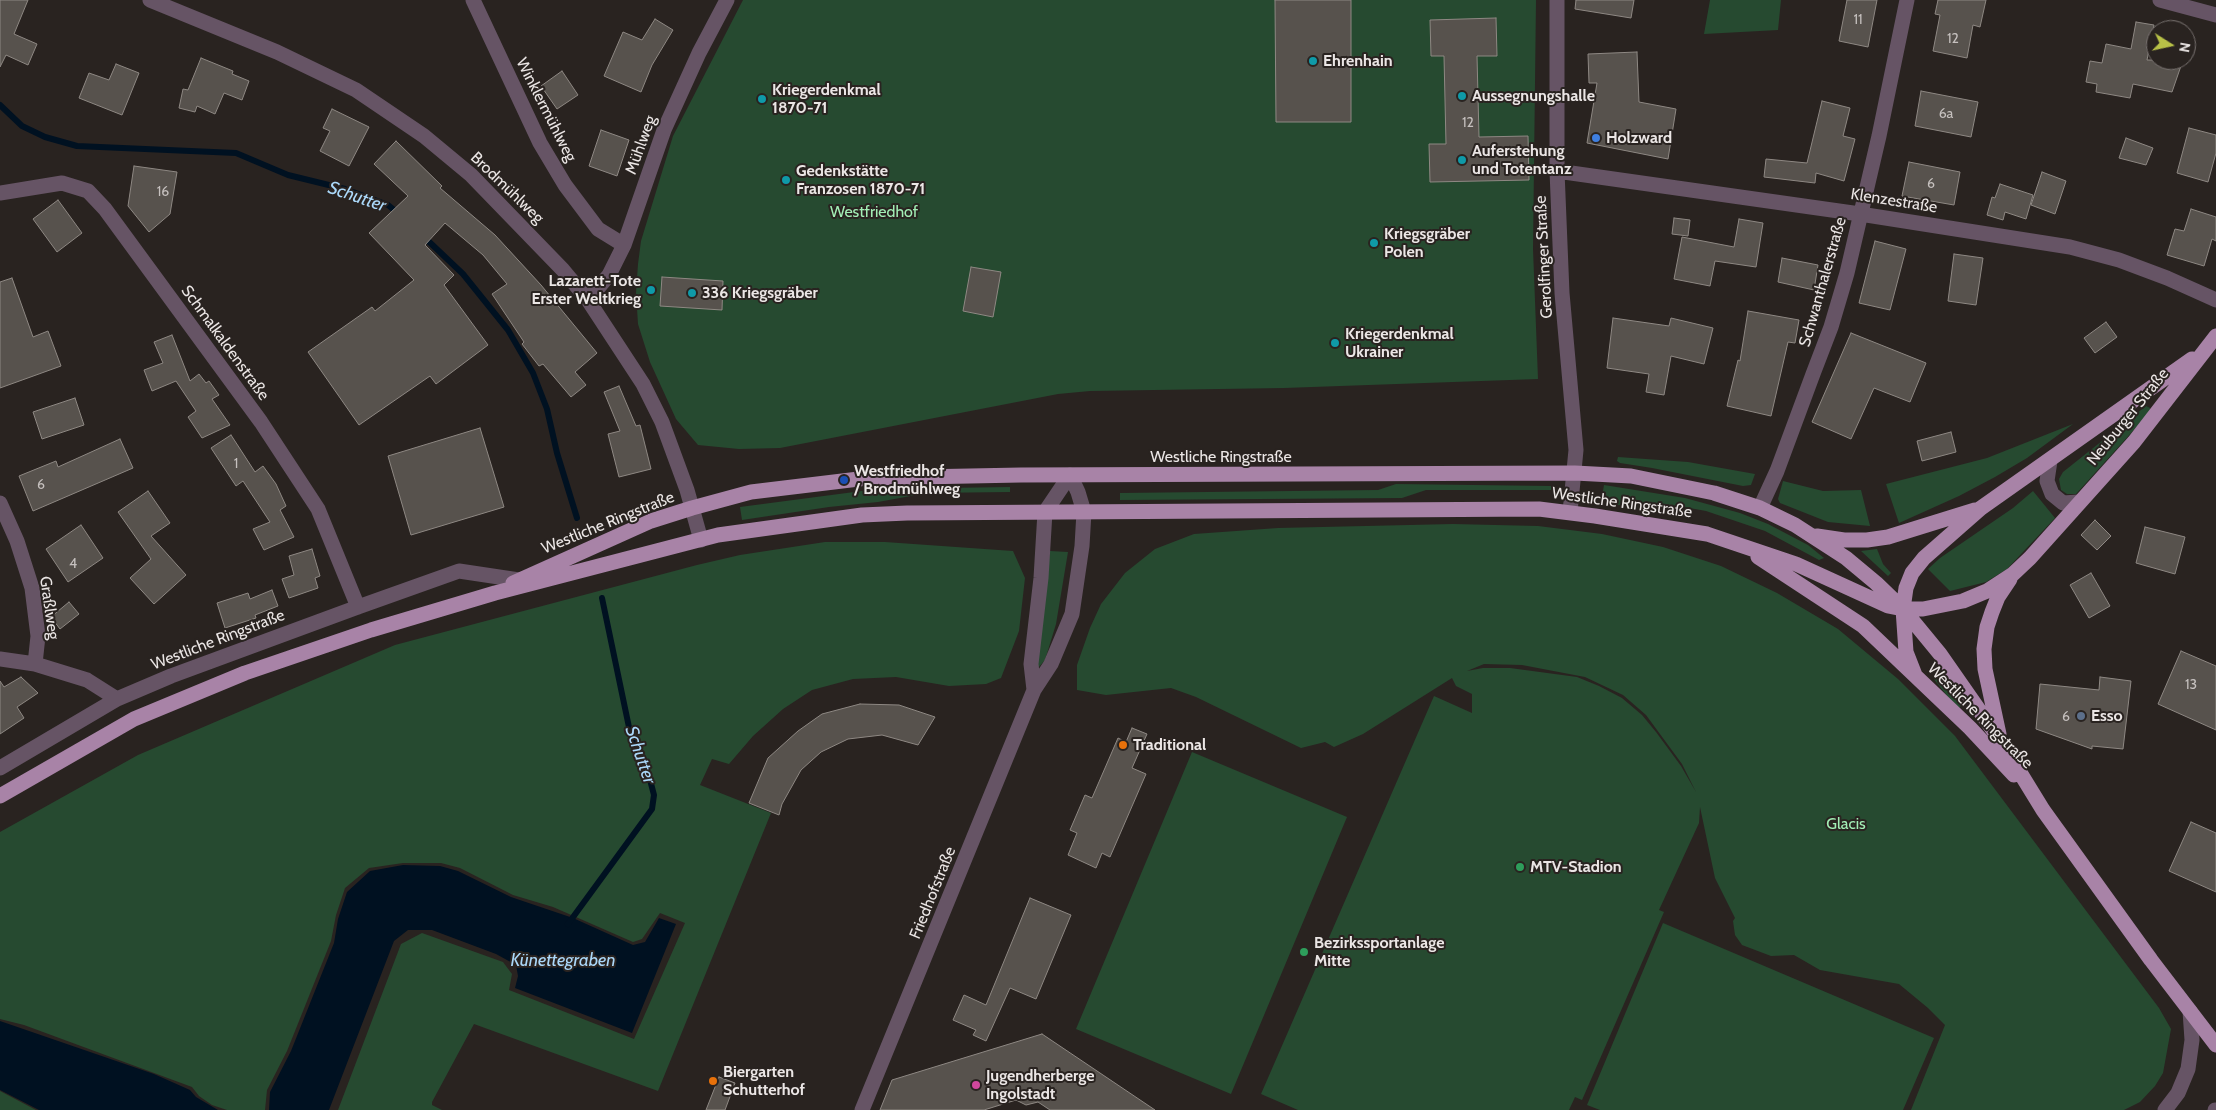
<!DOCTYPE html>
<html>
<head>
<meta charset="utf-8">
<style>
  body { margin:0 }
  #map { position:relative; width:2216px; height:1110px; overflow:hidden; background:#292320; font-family:Cabin,sans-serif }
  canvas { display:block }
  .north { position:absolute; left:2146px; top:20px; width:50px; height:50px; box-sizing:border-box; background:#292320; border:1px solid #77716f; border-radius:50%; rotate:100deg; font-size:14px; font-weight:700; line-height:20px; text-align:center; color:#ebe6e5 }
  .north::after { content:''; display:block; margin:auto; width:18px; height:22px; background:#b8c147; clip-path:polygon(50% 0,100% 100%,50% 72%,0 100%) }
</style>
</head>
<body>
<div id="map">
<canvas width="2216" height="1110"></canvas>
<div class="north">N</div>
</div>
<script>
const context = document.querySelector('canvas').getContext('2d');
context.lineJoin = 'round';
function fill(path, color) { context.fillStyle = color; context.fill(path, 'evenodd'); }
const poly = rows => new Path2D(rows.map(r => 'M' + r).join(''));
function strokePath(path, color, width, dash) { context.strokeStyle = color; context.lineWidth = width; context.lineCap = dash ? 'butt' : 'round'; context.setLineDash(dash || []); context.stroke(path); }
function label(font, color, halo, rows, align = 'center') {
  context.font = font + ' Cabin,sans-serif'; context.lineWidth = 4; context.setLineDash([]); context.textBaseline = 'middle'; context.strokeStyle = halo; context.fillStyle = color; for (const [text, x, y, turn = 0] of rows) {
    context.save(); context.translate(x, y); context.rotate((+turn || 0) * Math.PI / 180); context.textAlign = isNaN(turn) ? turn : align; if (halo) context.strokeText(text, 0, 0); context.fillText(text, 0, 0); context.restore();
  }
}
fill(poly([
  [743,0,1536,0,1533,249,1538,379,1284,388,1090,391,1058,394,780,448,739,449,698,445,676,419,650,362,638,324,636,293,638,264,641,241,673,136],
  [1710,0,1781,0,1778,30,1704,34],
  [2146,406,2150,408,2150,412,2076,494,2067,494,2061,490,2059,479,2063,472],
  [2073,424,2027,458,1995,477,1959,496,1899,523,1886,484,1987,458],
  [1618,457,1688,462,1755,474,1751,485,1743,486,1652,468,1620,463,1617,461],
  [1783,481,1823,491,1861,490,1870,526,1828,522,1780,503,1778,499],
  [1396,484,1551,486,1551,490,1426,490,1402,498,1120,500,1120,493,1378,490],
  [1604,485,1685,498,1740,513,1768,524,1808,545,1824,558,1819,560,1765,531,1706,511,1684,507,1636,507,1601,503],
  [1010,487,1010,492,927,493,878,502,829,507,742,520,740,507,877,489],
  [2033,491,2055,518,2007,569,1986,582,1950,591,1928,569,1940,558,2013,508],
  [1453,524,1538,526,1602,534,1663,547,1721,566,1777,593,1838,629,1898,679,1955,736,2159,1008,2171,1029,2163,1073,2155,1086,2140,1102,2124,1110,1911,1110,1945,1025,1928,1008,1899,984,1820,970,1794,955,1771,956,1742,945,1735,935,1733,921,1735,918,1715,878,1700,807,1699,823,1659,910,1664,912,1582,1100,1575,1097,1569,1110,1298,1110,1261,1094,1434,696,1472,713,1472,694,1456,686,1452,678,1363,734,1334,747,1325,742,1301,748,1196,697,1171,688,1106,695,1077,690,1077,665,1090,628,1101,604,1125,573,1155,549,1194,534,1278,528],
  [1484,664,1522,665,1585,677,1623,695,1646,715,1682,764,1696,792,1681,766,1656,732,1642,715,1622,698,1599,686,1577,677,1510,668,1483,668,1467,671],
  [825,542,885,542,1013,551,1025,578,1019,631,1001,678,986,684,949,686,896,677,853,679,812,690,783,709,753,736,729,764,712,759,700,785,771,813,658,1091,474,1024,432,1102,432,1105,442,1110,338,1110,401,944,422,933,503,962,512,974,509,990,634,1039,685,923,660,913,642,939,633,942,553,907,513,895,460,868,441,863,403,863,369,868,345,888,336,915,331,941,287,1051,267,1090,265,1110,227,1110,212,1105,199,1096,192,1087,24,1025,0,1019,0,832,138,755,395,645,697,565,740,555],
  [1877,549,1883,564,1891,573,1888,576,1861,551],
  [1050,551,1068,552,1056,624,1045,660,1038,668,1035,652],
  [1939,671,1961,703,1960,708,1956,707,1933,678],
  [1192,752,1347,817,1231,1094,1076,1029],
  [1663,923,1934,1038,1903,1110,1600,1110,1587,1105],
  [0,1091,36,1110,0,1110]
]), '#264a30');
fill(poly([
  [403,865,440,866,458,871,511,897,573,918,633,945,645,942,659,918,676,924,632,1033,515,988,518,976,516,965,496,954,432,930,408,930,394,941,329,1110,269,1110,270,1092,291,1051,334,943,338,919,347,892,370,871],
  [0,1021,154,1074,190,1090,196,1097,218,1110,39,1110,0,1090]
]), '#001121');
strokePath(poly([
  [0,105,22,126,45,137,77,146,236,153,288,175,345,189,388,205,399,214],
  [423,236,463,274,508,330,533,373,547,409,557,453,577,518],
  [568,924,652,809,654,795,649,776,630,732,602,598]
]), '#001121', 6);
const building = poly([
  [0,0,28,0,14,34,37,44,28,65,6,55,0,67,0,0],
  [1275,0,1351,0,1351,122,1276,122,1275,0],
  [1576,0,1634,0,1631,18,1575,9,1576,0],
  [1847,0,1877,0,1868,47,1839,41,1847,0],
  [1938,0,1986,0,1980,27,1973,25,1967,58,1933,51,1940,15,1935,14,1938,0],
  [1496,18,1497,56,1477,56,1479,137,1528,136,1529,180,1430,182,1429,144,1446,144,1444,56,1431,56,1430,20,1496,18],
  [655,19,673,30,652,65,641,92,604,76,623,32,642,40,655,19],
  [2136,22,2154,25,2147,60,2183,60,2172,92,2133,84,2130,98,2096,92,2097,84,2086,82,2090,61,2102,63,2106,44,2131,49,2136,22],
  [1637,52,1639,102,1676,109,1668,159,1587,143,1597,83,1589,83,1588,54,1637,52],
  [201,58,233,71,232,74,249,81,242,100,224,93,215,114,197,106,195,112,179,108,183,89,188,90,201,58],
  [116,64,139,73,122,115,79,98,89,73,109,80,116,64],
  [562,71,578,95,557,109,541,86,562,71],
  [1921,91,1978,102,1971,137,1915,126,1921,91],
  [1822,101,1850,108,1843,136,1855,139,1844,181,1816,173,1815,183,1764,177,1766,159,1807,163,1822,101],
  [332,109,369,127,349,166,320,151,330,131,323,128,332,109],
  [2189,128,2216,135,2216,153,2208,182,2177,173,2189,128],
  [601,130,629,140,617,176,589,166,601,130],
  [2126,138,2153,148,2146,165,2119,158,2126,138],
  [396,141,442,186,440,188,495,235,541,285,597,353,575,372,586,385,571,397,543,364,539,366,522,344,524,342,492,294,507,284,483,255,445,223,425,245,454,275,444,285,488,345,436,384,430,376,359,425,308,352,372,307,375,311,414,280,369,233,408,196,374,164,396,141],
  [1909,162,1960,172,1954,205,1902,196,1909,162],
  [134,166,177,172,170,214,149,232,128,206,134,166],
  [2042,172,2066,181,2055,214,2031,205,2042,172],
  [2000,184,2033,195,2026,219,2005,212,2003,220,1987,215,1992,197,1995,198,2000,184],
  [58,200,82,233,57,252,33,219,58,200],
  [2191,209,2216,217,2216,241,2212,239,2204,266,2167,255,2175,229,2184,231,2191,209],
  [1674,218,1690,220,1688,236,1672,234,1674,218],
  [1739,219,1763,223,1756,267,1715,261,1710,286,1674,279,1682,237,1734,247,1739,219],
  [1875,241,1906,249,1890,310,1859,303,1875,241],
  [1954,254,1983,258,1976,305,1948,301,1954,254],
  [1782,258,1818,265,1814,290,1778,282,1782,258],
  [971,267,1001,272,993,317,963,311,971,267],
  [662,277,723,281,722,310,660,306,662,277],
  [12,278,33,337,48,331,61,366,0,388,0,282,12,278],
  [1748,311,1799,320,1795,343,1788,342,1771,416,1727,406,1738,360,1740,361,1748,311],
  [1613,318,1669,326,1671,318,1713,328,1704,364,1671,356,1664,395,1646,392,1649,374,1607,368,1613,318],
  [2106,322,2117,337,2095,353,2084,338,2106,322],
  [1851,333,1926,363,1910,402,1874,388,1851,439,1812,422,1851,333],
  [172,335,190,381,199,374,206,383,209,381,219,395,212,399,230,425,202,438,188,417,196,411,176,381,152,391,144,370,163,363,154,342,172,335],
  [619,386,636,426,640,425,651,469,619,477,608,434,620,431,604,392,619,386],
  [75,398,84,425,42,439,33,412,75,398],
  [480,428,504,507,411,535,388,456,480,428],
  [1951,432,1956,452,1922,461,1917,441,1951,432],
  [231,435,255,472,263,466,276,484,286,506,280,510,294,537,264,550,253,529,270,522,243,481,236,486,211,448,231,435],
  [120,439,133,468,33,511,19,476,56,461,58,467,120,439],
  [148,491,170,523,151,536,186,575,154,604,130,578,151,559,118,512,148,491],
  [2095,520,2111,536,2097,550,2081,535,2095,520],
  [81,525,103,558,68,582,46,549,81,525],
  [2145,527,2185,537,2175,574,2136,563,2145,527],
  [312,549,320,576,315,578,318,588,289,598,282,579,294,575,289,556,312,549],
  [2091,573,2110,606,2089,618,2070,585,2091,573],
  [272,590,278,606,255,615,256,618,225,628,217,603,248,593,250,599,272,590],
  [69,602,79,614,60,629,51,617,69,602],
  [2181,651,2216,666,2216,730,2158,704,2181,651],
  [21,677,38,693,17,707,24,718,0,734,0,681,4,687,21,677],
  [2100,677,2131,681,2123,749,2092,746,2092,749,2036,729,2040,684,2099,690,2100,677],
  [860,704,899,705,935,717,918,745,882,735,848,739,821,752,801,770,782,804,779,815,749,803,768,758,798,731,822,714,860,704],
  [1132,728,1147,734,1132,768,1146,774,1110,857,1102,853,1096,868,1068,855,1077,833,1070,830,1085,795,1092,798,1118,738,1126,742,1132,728],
  [2191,822,2216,833,2216,892,2169,871,2191,822],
  [1030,898,1071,915,1036,999,1010,988,986,1041,973,1035,976,1030,953,1020,964,995,986,1005,1030,898],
  [1042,1034,1155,1110,1050,1110,1038,1102,1026,1105,1016,1100,984,1110,880,1110,892,1080,1042,1034],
  [719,1077,735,1083,725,1110,706,1110,719,1077]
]);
fill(building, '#57524d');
strokePath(building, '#8e8883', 1);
strokePath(poly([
  [150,0,277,52,356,90,424,136,471,175,563,270,588,300,643,384,662,422,687,490,701,540],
  [473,0,540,143,565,185,598,229,624,245],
  [1557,0,1557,171,1562,293,1576,450,1570,512],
  [2160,0,2216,15],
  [1557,171,1860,214,2070,247,2119,260,2167,278,2216,300],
  [0,193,62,183,88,191,105,209,261,422,318,509,358,607],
  [588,300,609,275,624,245,664,130,699,53,727,0],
  [2050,461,2047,481,2052,494,2063,503,2079,502],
  [0,503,17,541,32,588,38,636,35,664,87,680,117,699],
  [1760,508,1777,471,1813,374,1831,327,1847,273,1879,136,1907,0],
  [0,659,35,664],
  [0,768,117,699,171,676,358,607,459,571,519,580],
  [862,1110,1034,690,1051,664,1072,614,1082,546,1084,512,1078,492,1070,475,1045,512,1041,578,1031,664,1034,690],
  [2165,1110,2178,1093,2188,1069,2192,1040,2190,1011],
  [2215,1110,2216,1110]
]), '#665465', 15);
strokePath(poly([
  [1817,536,1844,540,1867,540,1888,537,1975,510],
  [1758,557,1863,626,1970,728,2014,775],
  [513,583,651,521,692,508,751,492,867,478,1021,475,1575,473,1631,476,1714,493,1760,508,1795,525,1846,558,1876,583,1903,609,1940,654,2000,740,2043,810,2151,960,2216,1045],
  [1915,675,1906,652,1903,609,1906,588,1912,573,1924,558,1981,508,2192,359],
  [1999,734,1985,669,1984,649,1987,627,1992,612,1998,597,2010,579],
  [0,796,134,719,245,673,371,630,495,593,718,535,862,515,907,513,1539,509,1595,516,1707,534,1796,564,1888,606,1903,609,1923,609,1963,601,1987,591,2013,574,2030,558,2134,442,2216,336]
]), '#a883a7', 15);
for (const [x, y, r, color] of [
  [1313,61,5,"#0f9aa8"],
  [1462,96,5,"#0f9aa8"],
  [762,99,5,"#0f9aa8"],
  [1596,138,5,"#3f7fe0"],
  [1462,160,5,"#0f9aa8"],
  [786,180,5,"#0f9aa8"],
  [1374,243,5,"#0f9aa8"],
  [651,290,5,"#0f9aa8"],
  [692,293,5,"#0f9aa8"],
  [1335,343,5,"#0f9aa8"],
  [844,480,5,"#1a4fb4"],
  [2081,716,5,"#5c6f8a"],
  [1123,745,5,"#e8710a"],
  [1520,867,5,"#2e9e5b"],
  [1304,952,5,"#2e9e5b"],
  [713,1081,5,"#e8710a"],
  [976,1085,5,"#d1479c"]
]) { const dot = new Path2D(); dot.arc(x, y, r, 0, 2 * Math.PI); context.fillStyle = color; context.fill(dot); strokePath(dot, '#292320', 2); }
label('14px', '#c6c1bf', null, [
  ["11",1858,20],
  ["12",1953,39],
  ["6a",1946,114],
  ["12",1468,123],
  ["6",1931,184],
  ["16",163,192],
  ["1",236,464],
  ["6",41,485],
  ["4",73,564],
  ["13",2191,685],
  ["6",2066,717]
]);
label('bold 16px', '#ebe6e5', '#292320', [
  ["Ehrenhain",1323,61],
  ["Kriegerdenkmal",772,90],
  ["1870-71",772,108],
  ["Aussegnungshalle",1472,96],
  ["Holzward",1606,138],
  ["Auferstehung",1472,151],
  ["und Totentanz",1472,169],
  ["Gedenkstätte",796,171],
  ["Franzosen 1870-71",796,189],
  ["Kriegsgräber",1384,234],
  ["Polen",1384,252],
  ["Lazarett-Tote",641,281,"right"],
  ["Erster Weltkrieg",641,299,"right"],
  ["336 Kriegsgräber",702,293],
  ["Kriegerdenkmal",1345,334],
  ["Ukrainer",1345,352],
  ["Westfriedhof",854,471],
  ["/ Brodmühlweg",854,489],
  ["Esso",2091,716],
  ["Traditional",1133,745],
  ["MTV-Stadion",1530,867],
  ["Bezirkssportanlage",1314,943],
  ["Mitte",1314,961],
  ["Biergarten",723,1072],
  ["Schutterhof",723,1090],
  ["Jugendherberge",986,1076],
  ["Ingolstadt",986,1094]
], 'left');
label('16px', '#ebe6e5', '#292320', [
  ["Winklermühlweg",546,110,63],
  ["Mühlweg",641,145,-70],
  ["Brodmühlweg",507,188,44],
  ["Klenzestraße",1894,201,9],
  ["Gerolfinger Straße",1544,257,-93],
  ["Schwanthalerstraße",1823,282,-74],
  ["Schmalkaldenstraße",225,343,54],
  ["Neuburger Straße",2128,417,-51],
  ["Westliche Ringstraße",1221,457],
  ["Westliche Ringstraße",1622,503,8],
  ["Westliche Ringstraße",608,523,-22],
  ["Graßlweg",49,608,82],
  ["Westliche Ringstraße",218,640,-21],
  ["Westliche Ringstraße",1980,716,45],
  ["Friedhofstraße",933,893,-68]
]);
label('16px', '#a2eeb5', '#292320', [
  ["Westfriedhof",874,212],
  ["Glacis",1846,824]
]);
label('italic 18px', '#abd8f9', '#292320', [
  ["Schutter",357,197,19],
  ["Schutter",640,755,71],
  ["Künettegraben",563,961]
]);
</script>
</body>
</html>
